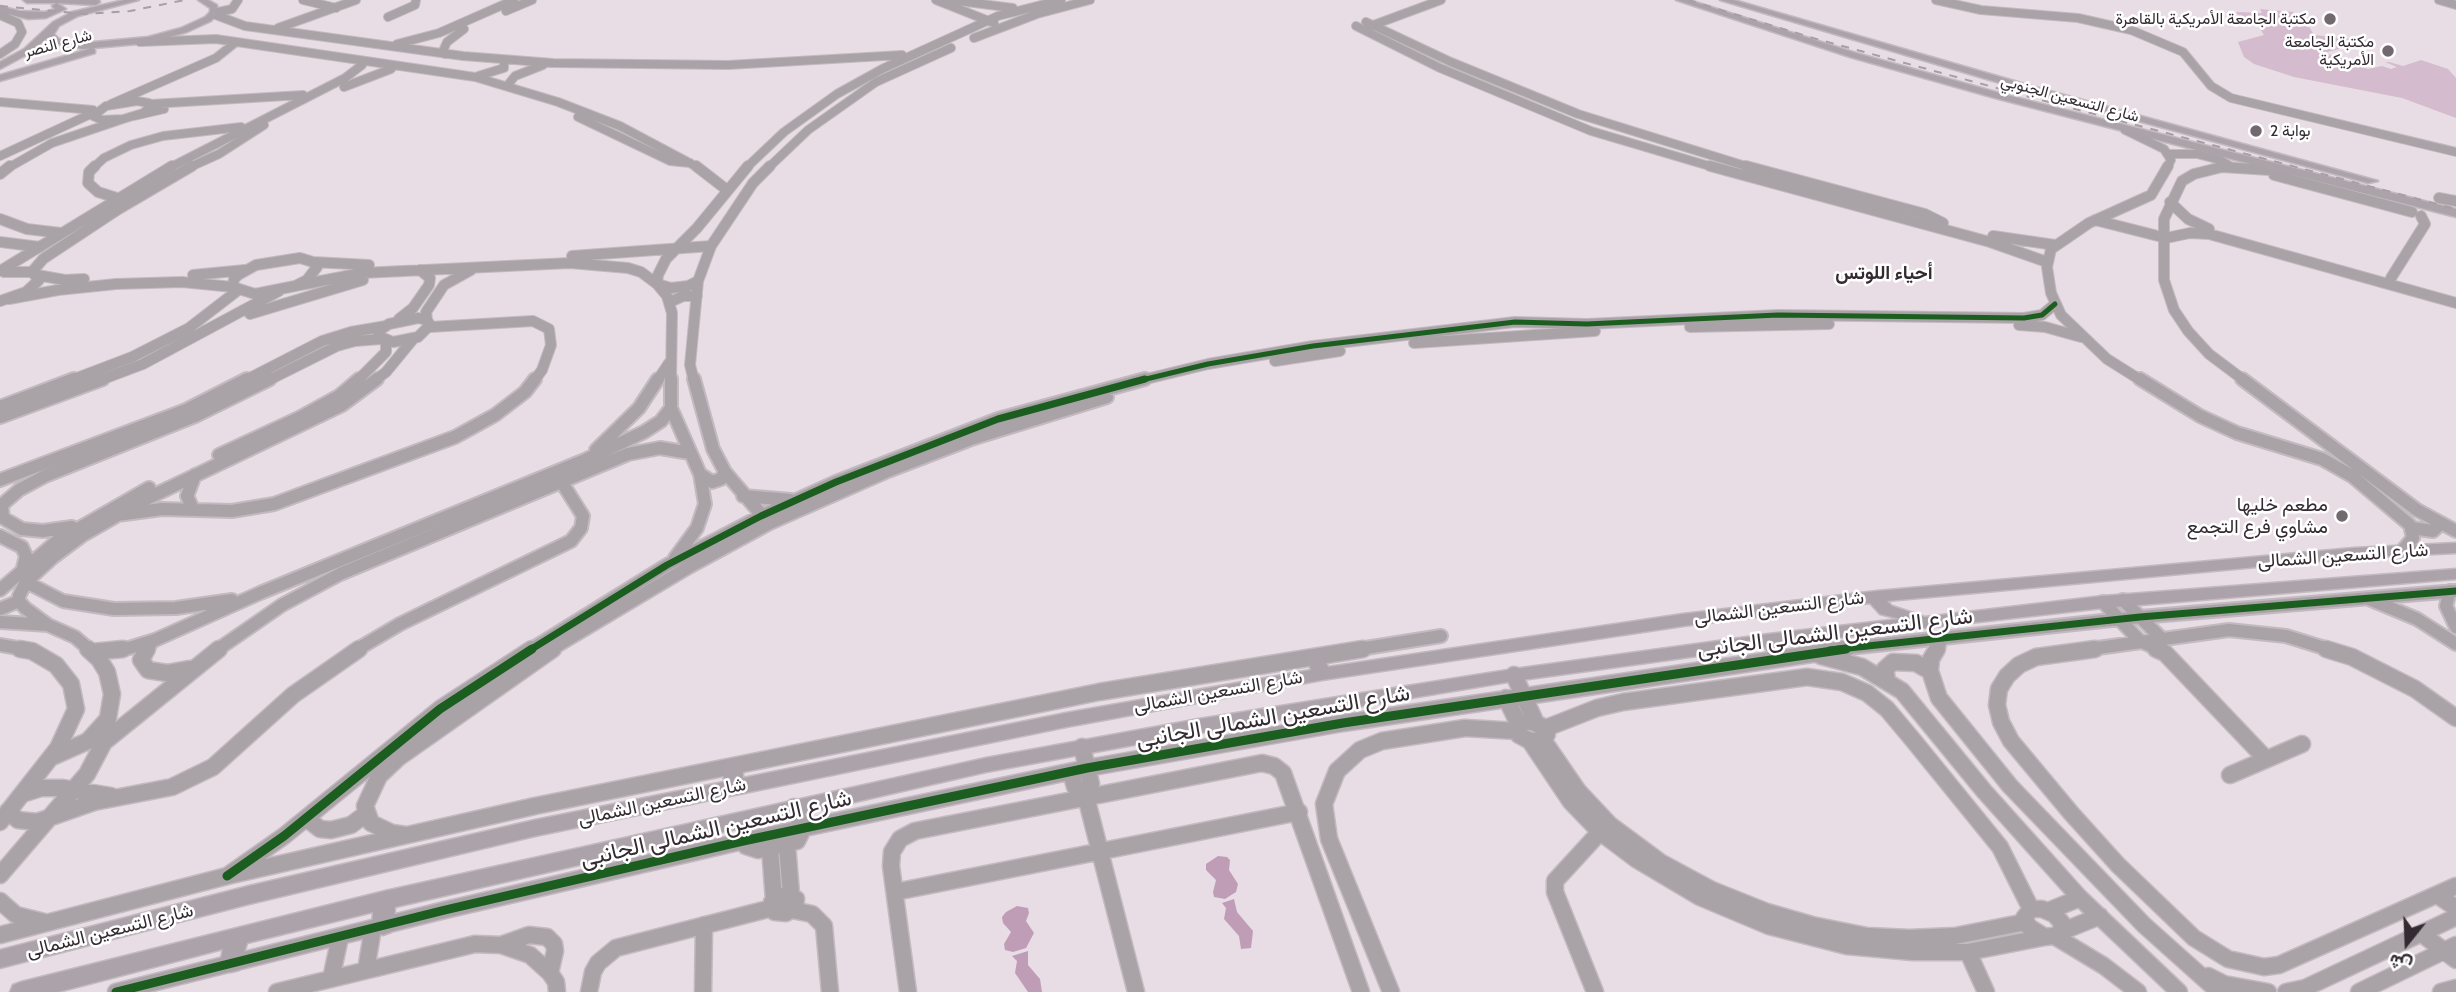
<!DOCTYPE html>
<html>
<head>
<meta charset="utf-8">
<style>
  body { margin:0 }
  #map { position:relative; width:2456px; height:992px; overflow:hidden; background:#e8dde5; font-family:Cabin,Vazirmatn,sans-serif }
  canvas { display:block }
  .north { position:absolute; left:2372px; top:908px; width:70px; height:70px; -webkit-text-stroke:5px #fff; paint-order:stroke; rotate:198deg; font-size:19px; font-weight:700; line-height:28px; text-align:center; color:#332b31 }
  .north::after { content:''; display:block; margin:auto; width:24px; height:32px; background:#332b31; clip-path:polygon(50% 0,100% 100%,50% 72%,0 100%) }
</style>
</head>
<body>
<div id="map">
<canvas width="2456" height="992"></canvas>
<div class="north">ش</div>
</div>
<script>
const context = document.querySelector('canvas').getContext('2d');
context.lineJoin = 'round';
function fill(path, color) { context.fillStyle = color; context.fill(path, 'evenodd'); }
const poly = rows => new Path2D(rows.map(r => 'M' + r).join(''));
function strokePath(path, color, width, dash) { context.strokeStyle = color; context.lineWidth = width; context.lineCap = dash ? 'butt' : 'round'; context.setLineDash(dash || []); context.stroke(path); }
function label(font, color, halo, rows, align = 'center') {
  context.font = font + ' Cabin,Vazirmatn,sans-serif'; context.lineWidth = 5; context.setLineDash([]); context.textBaseline = 'middle'; context.strokeStyle = halo; context.fillStyle = color; for (const [text, x, y, turn = 0] of rows) {
    context.save(); context.translate(x, y); context.rotate((+turn || 0) * Math.PI / 180); context.textAlign = isNaN(turn) ? turn : align; if (halo) context.strokeText(text, 0, 0); context.fillText(text, 0, 0); context.restore();
  }
}
fill(poly([
  [2260,9,2293,12,2299,20,2305,20,2314,35,2369,41,2324,53,2364,64,2360,66,2368,69,2382,66,2391,69,2397,67,2385,62,2389,62,2403,66,2421,60,2448,69,2456,78,2456,118,2402,98,2294,77,2254,64,2244,57,2238,42,2264,35,2259,27,2240,18,2236,12,2262,13]
]), '#d4bbcd');
fill(poly([
  [1218,856,1227,857,1230,860,1229,870,1238,884,1236,892,1225,899,1214,897,1213,892,1216,880,1206,870,1206,864],
  [1234,899,1237,912,1253,931,1251,948,1241,949,1239,936,1224,919,1226,908,1222,903],
  [1017,906,1028,908,1029,913,1026,921,1034,933,1026,948,1013,952,1005,950,1004,944,1011,932,1003,923,1002,917,1006,912],
  [1028,951,1028,965,1040,979,1042,992,1028,992,1015,973,1017,961,1012,956]
]), '#bf9db7');
const minorFar3 = poly([
  [303,0,336,8],
  [936,0,994,23],
  [951,0,1013,8],
  [1936,0,1981,10,2078,18,2131,30,2183,52,2211,86,2231,98,2456,152],
  [2439,0,2456,5],
  [506,11,532,0],
  [214,13,232,9,238,0],
  [213,14,245,26,463,56,553,63,728,65,902,55],
  [0,15,18,23,22,32,15,44,0,54],
  [388,17,415,5,416,0],
  [1366,22,1451,62,1578,114,1752,168],
  [1356,26,1440,68,1591,131,1716,168],
  [1368,27,1441,0],
  [278,28,356,0],
  [974,38,1037,14,1090,0],
  [140,42,216,39,475,77,558,102,620,126,699,168],
  [397,44,439,33,514,0],
  [445,54,443,51,447,42,464,29],
  [478,76,504,68,504,60],
  [507,86,515,76,543,65],
  [344,87,391,69],
  [137,101,149,103,151,106,143,113,123,119,102,120,93,116,106,106,137,101],
  [0,102,93,110],
  [111,104,216,58,236,42],
  [151,104,303,95],
  [134,116,164,109],
  [578,117,670,161,690,163],
  [2125,130,2164,149,2171,160,2167,168],
  [2170,154,2197,154,2220,160,2230,166],
  [0,156,95,112],
  [8,168,52,143,123,119],
  [93,168,104,158,131,145,163,136,241,127],
  [169,168,345,78,362,65],
  [188,168,219,154,264,125],
  [746,168,784,132,837,94,884,68,998,16,1061,0],
  [768,168,808,130,876,82,951,48],
  [2217,168,2242,168]
]);
const minorFar2 = poly([
  [95,166,89,172,88,183,98,192,117,198],
  [696,166,727,190],
  [1710,166,1990,242,2047,262],
  [1746,166,1925,214,1943,223],
  [0,174,10,166],
  [2274,175,2412,212],
  [2439,198,2456,201],
  [2170,202,2188,219,2209,229],
  [0,219,27,229,61,233],
  [2095,220,2166,238,2190,233,2209,234,2456,303],
  [1993,236,2055,245],
  [0,242,40,247],
  [572,256,711,246],
  [300,258,313,262,317,267,307,280,295,286,255,294,233,287,234,279,238,275,256,265,300,258],
  [313,262,369,265],
  [0,271,172,166],
  [32,272,43,259,117,210,192,166],
  [37,275,65,280,84,279],
  [193,275,245,270],
  [2391,278,2425,224,2421,216],
  [295,286,362,273,570,263,628,268,641,272,657,284,671,288,688,286,698,281],
  [9,299,58,290,116,284,182,282,233,287],
  [0,301,26,292,39,280,32,272,4,272],
  [670,302,683,296,697,296],
  [250,314,363,280],
  [418,318,427,320,430,325,418,337,393,342,378,336,380,330,389,324,418,318],
  [399,319,413,308,429,285,430,278,420,270],
  [427,320,426,312,444,285,471,270],
  [2019,325,2045,327,2081,337],
  [430,327,533,321,549,329,551,345,542,370,534,381],
  [1690,327,1829,324],
  [1414,343,1595,331],
  [1275,361,1340,351],
  [69,381,132,357,189,328,237,291],
  [98,381,143,364,279,291],
  [244,381,322,341,351,332,386,326],
  [267,381,337,346,355,341,381,339],
  [357,381,386,352,386,341],
  [374,381,386,372,414,338],
  [657,381,669,363],
  [671,381,672,313,667,296,657,284,658,275,666,259,697,228,748,166],
  [694,381,690,365,698,281,711,246,753,183,770,166],
  [1138,381,1208,364,1313,346,1515,322,1587,324,1778,315,2024,318,2042,315,2055,304],
  [2142,381,2107,359,2061,315,2051,293,2047,267,2051,249,2089,223,2151,195,2168,166],
  [2245,381,2209,354,2188,331,2174,310,2164,280,2164,219,2182,181,2194,174,2222,167,2285,171]
]);
const minorFar1 = poly([
  [671,379,671,408,700,474,705,504,697,528,675,558],
  [694,379,713,449,725,472,766,520],
  [2140,379,2200,416,2237,433,2322,459,2352,476,2410,525,2413,538,2402,551],
  [2242,379,2417,510,2456,531],
  [0,407,74,379],
  [0,417,103,379],
  [596,450,639,408,658,379],
  [219,455,299,418,339,396,359,379],
  [700,474,712,482,721,479,725,472],
  [0,480,186,410,247,379],
  [743,496,791,500],
  [4,503,19,490,45,476,195,416,270,379],
  [2,507,3,518,22,529,43,531,72,527],
  [193,509,187,496,195,475],
  [117,515,162,509,232,511,274,504,455,437,495,415,525,392,535,379],
  [2412,528,2433,531,2440,524],
  [0,536,22,547,26,556,23,568],
  [26,582,63,601,114,609,176,608,232,600],
  [0,590,57,541,149,488],
  [2450,591,2446,606,2456,627],
  [2369,599,2417,619,2456,644],
  [2123,600,2161,638,2161,643],
  [2103,602,2140,641,2160,650],
  [0,609,19,601],
  [0,622,48,625,75,637,90,650],
  [48,625,25,608,19,601,19,596,26,582,52,558,83,535,146,499,342,405,377,379],
  [0,645,29,650],
  [106,650,129,648,155,640,260,593,585,460,644,432,661,421,671,408],
  [146,650,152,642],
  [217,650,282,605,340,574,628,454,660,448,690,453],
  [356,650,400,624,571,541,581,528,583,516,561,481],
  [530,650,667,565,761,516,836,482,998,419,1145,379],
  [550,650,689,567,770,523,888,471,974,438,1107,397],
  [1353,650,1441,636],
  [1830,650,2140,617,2456,591],
  [1936,650,1943,638],
  [2083,650,2229,630,2286,636,2331,650]
]);
const minor = poly([
  [147,649,141,660,148,670,167,673,189,669],
  [1937,649,1931,659,1930,671,1939,698,2010,786,2144,925,2219,992],
  [2095,649,2036,657,2019,665,2007,676,1999,689,1997,705,2001,722,2011,741,2071,813,2118,865,2194,938,2228,959,2264,967,2279,965,2456,886],
  [2156,649,2165,653,2266,759],
  [2326,649,2352,657,2415,689,2456,718],
  [92,652,123,649],
  [1821,656,1862,667,1902,691,1984,791,2080,898,2179,992],
  [1514,675,1535,721],
  [1887,680,1885,669,1893,662,1916,663,1930,671],
  [1506,698,1519,725],
  [1530,721,1546,728,1547,734,1543,740,1530,741,1519,735,1519,725,1530,721],
  [1546,728,1597,708,1623,702,1807,677,1842,682,1867,693,1887,709,1913,740,2000,847,2031,909],
  [1543,740,1578,791,1610,825,1660,862,1712,890,1767,912,1812,925,1867,936,1909,938,1955,936,2026,922],
  [1530,741,1571,802,1600,832,1636,859,1700,897,1769,926,1847,946,1913,952,1968,952,2045,937],
  [104,742,219,649],
  [1082,747,1091,784,1086,797,1136,992],
  [52,757,88,741,108,719],
  [1071,772,1075,787,1086,797],
  [2230,775,2302,744],
  [22,794,41,788,63,788,111,796],
  [8,811,18,820,37,822,94,802,172,787,213,767,293,695,359,649],
  [306,818,320,829,331,830,351,825,367,813],
  [0,822,58,748,76,709,71,684,56,665,32,651,20,649],
  [406,835,392,833,371,823,365,806,379,776,398,758,553,649],
  [743,841,746,846,758,850,797,841,803,829,794,807],
  [787,845,791,894],
  [770,848,774,900],
  [0,875,87,774,104,742,112,694,107,672,99,659,88,649],
  [227,876,284,836,440,709,532,649],
  [895,892,1299,812],
  [787,894,796,899,795,906,786,913,775,912,772,902,787,894],
  [2437,895,2456,908],
  [0,901,16,915,44,922],
  [2031,909,2042,909,2054,914,2062,923,2060,935,2045,937,2029,927,2024,918,2031,909],
  [792,910,812,914,824,926,830,992],
  [2048,911,2080,898],
  [2063,931,2100,916],
  [2422,934,2456,960],
  [0,935,227,876,535,806,1099,692,1363,649],
  [2056,937,2104,966,2138,992],
  [501,945,529,935,547,937,554,944,555,951,550,973],
  [1968,952,1986,992],
  [366,970,373,928],
  [2208,976,2224,984,2268,992],
  [331,979,340,937],
  [116,992,445,910,743,841,1087,768,1343,723,1846,649],
  [277,992,475,944,501,945,530,955,550,973,556,982,557,992],
  [589,992,593,972,598,963,616,948,772,908],
  [703,992,704,925],
  [908,992,891,866,892,852,900,839,915,831,1262,763,1274,766,1283,773,1361,992],
  [1391,992,1329,839,1324,804,1337,771,1360,750,1382,741,1465,728,1518,731],
  [1595,992,1555,892,1555,881,1600,832],
  [2286,992,2305,988,2456,917],
  [2359,992,2456,945],
  [2441,992,2456,988]
]);
const major = poly([
  [23,0,99,0,100,2,96,5,57,3,66,9,46,18,28,19,0,12,0,6,19,11,45,12,55,9,52,6,56,3,27,3,23,0],
  [124,0,139,0,78,16,59,26,54,34,59,39,83,43,148,37,181,28,205,17,210,12,210,8,198,0,208,0,217,5,218,13,211,21,187,32,149,43,83,49,53,43,47,38,30,53,0,69,0,62,24,49,53,22,72,12,124,0],
  [1676,0,1689,0,1856,53,2003,94,2456,209,2456,217,1995,98,1850,57,1676,0],
  [1720,0,1734,0,2035,87,2378,181,2368,183,2027,91,1720,0],
  [92,48,95,49,95,53,0,81,0,75,92,48],
  [2456,543,2456,553,2354,558,1887,601,1892,606,1925,617,2103,596,2456,569,2456,579,2103,608,1782,644,1791,657,1788,661,1782,663,1776,661,1764,647,1514,681,1199,733,986,772,395,907,394,926,391,932,383,935,375,932,372,926,373,912,247,943,239,970,231,972,223,970,220,963,223,949,58,992,10,992,13,985,21,982,385,891,986,758,1199,719,1514,669,1769,634,1900,619,1880,614,1870,603,1853,605,1683,626,1322,680,1066,727,535,836,249,904,0,968,0,950,249,886,535,820,724,782,723,766,726,761,733,759,740,761,743,766,743,778,1066,713,1311,670,1306,656,1309,652,1315,650,1321,652,1328,667,1683,614,1877,591,2354,548,2456,543]
]);
strokePath(minorFar3, '#c3bac0', 10);
strokePath(minorFar2, '#c3bac0', 12);
strokePath(minorFar1, '#c3bac0', 16);
strokePath(minor, '#c3bac0', 19);
strokePath(major, '#c3bac0', 3);
strokePath(minorFar3, '#a9a2a7', 8);
strokePath(minorFar2, '#a9a2a7', 10);
strokePath(minorFar1, '#a9a2a7', 12);
strokePath(minor, '#a9a2a7', 16);
fill(major, '#aca3aa');
strokePath(poly([
  [1688,0,1813,38,2037,99,2456,209],
  [0,6,85,14,130,11,185,0]
]), '#a79fa4', 2, [8, 8]);
strokePath(poly([
  [1138,381,1208,364,1313,346,1515,322,1587,324,1778,315,2024,318,2042,315,2055,304]
]), '#1b5e20', 5);
strokePath(poly([
  [530,650,667,565,761,516,836,482,998,419,1145,379],
  [1830,650,2140,617,2456,591]
]), '#1b5e20', 7);
strokePath(poly([
  [227,876,284,836,440,709,532,649],
  [116,992,445,910,743,841,1087,768,1343,723,1846,649]
]), '#1b5e20', 9);
for (const [x, y, r, color] of [
  [2330,19,7,"#726970"],
  [2388,51,7,"#726970"],
  [2256,131,7,"#726970"],
  [2342,516,7,"#726970"]
]) { const dot = new Path2D(); dot.arc(x, y, r, 0, 2 * Math.PI); context.fillStyle = color; context.fill(dot); strokePath(dot, '#fff', 2.5); }
label('16px', '#332b31', '#fff', [
  ["مكتبة الجامعة الأمريكية بالقاهرة",2316,19],
  ["مكتبة الجامعة",2374,42],
  ["الأمريكية",2374,60],
  ["بوابة 2",2270,131,"left"]
], 'right');
label('16px', '#332b31', '#fff', [
  ["شارع النصر",58,44,-15],
  ["شارع التسعين الجنوبي",2070,99,15]
]);
label('bold 19px', '#332b31', '#fff', [
  ["أحياء اللوتس",1884,273]
]);
label('19px', '#332b31', '#fff', [
  ["مطعم خليها",2328,505],
  ["مشاوي فرع التجمع",2328,527]
], 'right');
label('19px', '#332b31', '#fff', [
  ["شارع التسعين الشمالى",2343,556,-4],
  ["شارع التسعين الشمالى",1779,608,-7],
  ["شارع التسعين الشمالى",1218,692,-10],
  ["شارع التسعين الشمالى",662,802,-12],
  ["شارع التسعين الشمالى",110,931,-14]
]);
label('23px', '#332b31', '#fff', [
  ["شارع التسعين الشمالى الجانبى",1835,633,-7],
  ["شارع التسعين الشمالى الجانبى",1273,717,-10],
  ["شارع التسعين الشمالى الجانبى",716,829,-13]
]);
</script>
</body>
</html>
